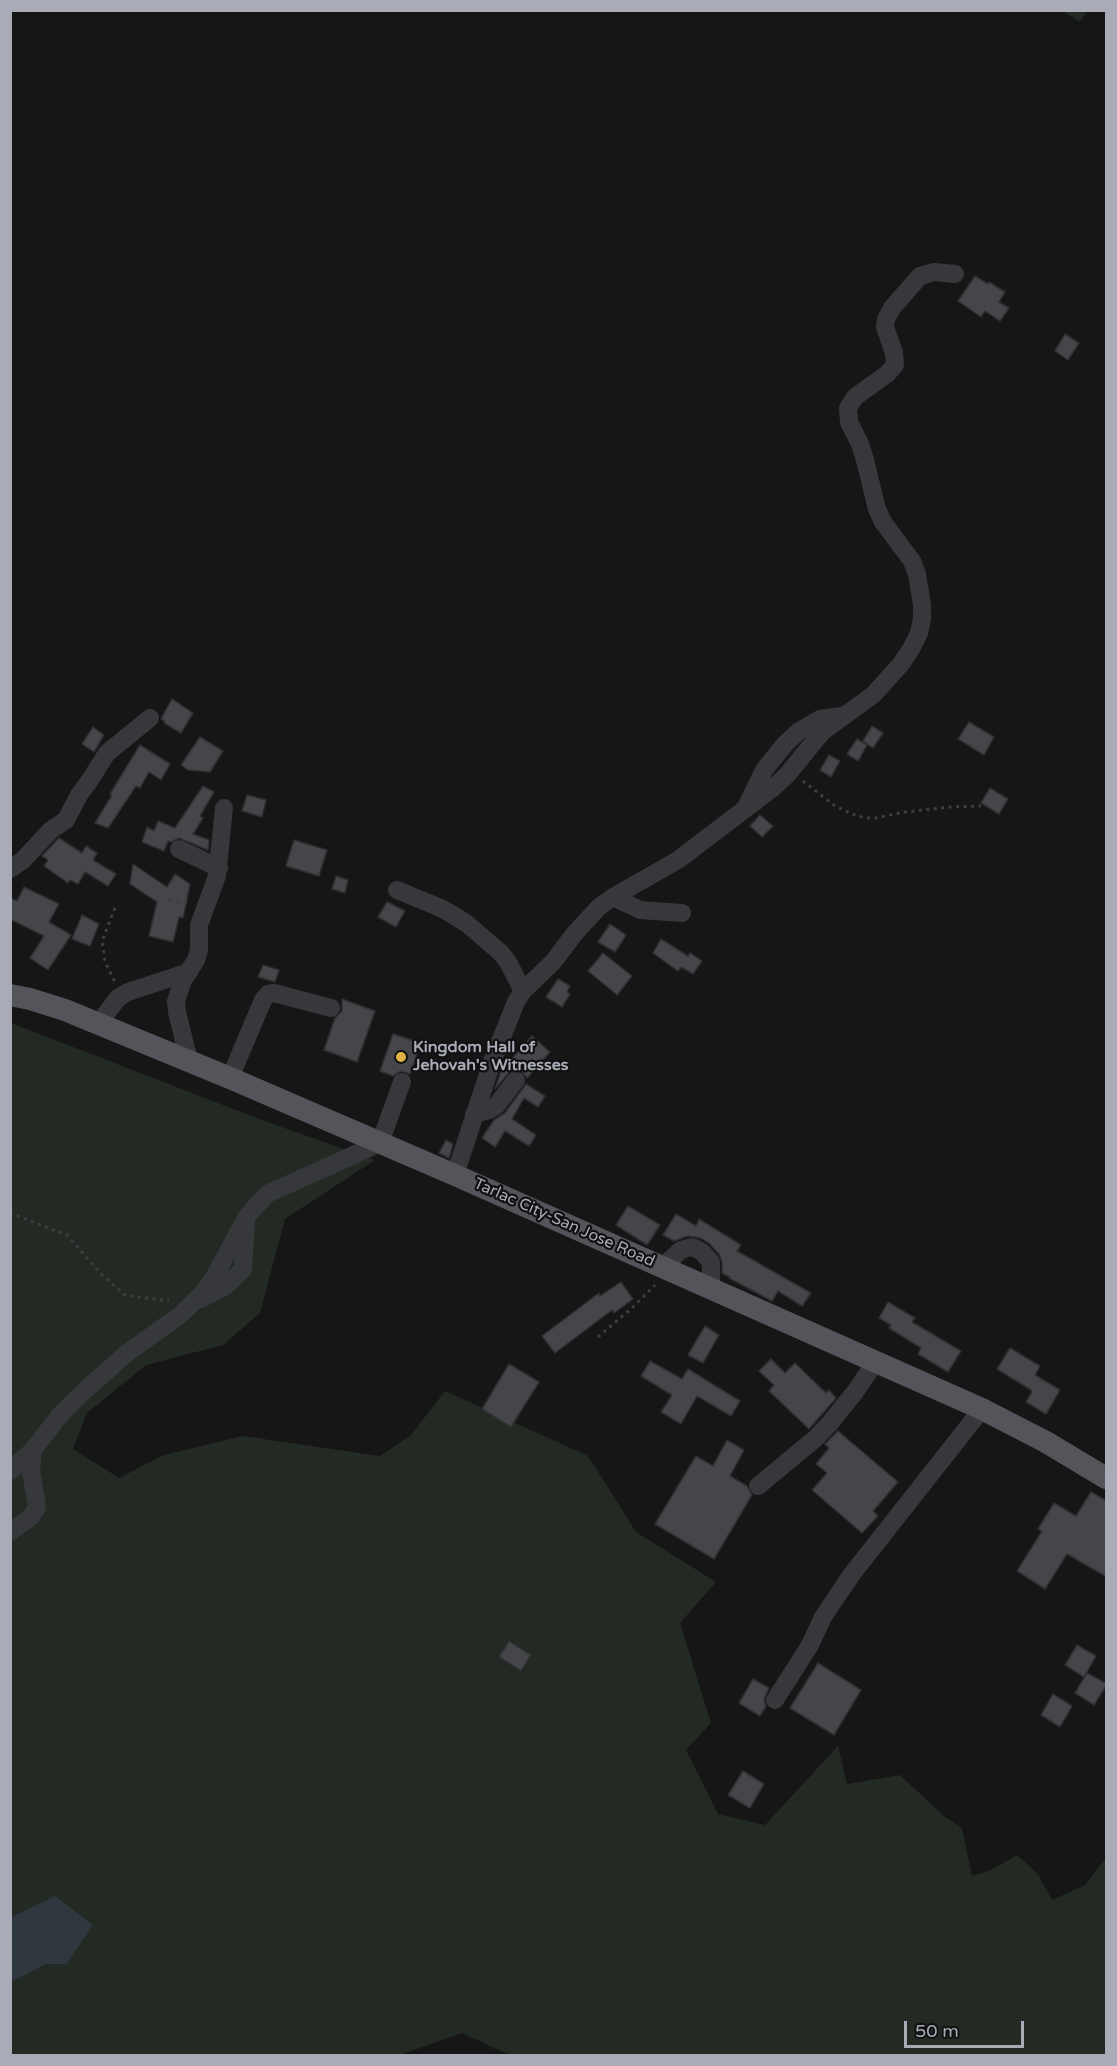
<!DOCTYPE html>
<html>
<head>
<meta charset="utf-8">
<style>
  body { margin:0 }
  #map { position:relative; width:1117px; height:2066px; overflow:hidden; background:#161617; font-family:"Varela Round",sans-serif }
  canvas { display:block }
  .frame { position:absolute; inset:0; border:12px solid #a9acb6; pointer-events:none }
  .scale { position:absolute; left:904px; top:2021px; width:120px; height:27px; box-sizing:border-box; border:3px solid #a9acb6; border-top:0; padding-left:8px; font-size:18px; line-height:21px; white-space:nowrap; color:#a9acb6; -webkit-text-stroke:4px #111112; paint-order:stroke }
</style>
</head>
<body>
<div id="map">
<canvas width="1117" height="2066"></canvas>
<div class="frame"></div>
<div class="scale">50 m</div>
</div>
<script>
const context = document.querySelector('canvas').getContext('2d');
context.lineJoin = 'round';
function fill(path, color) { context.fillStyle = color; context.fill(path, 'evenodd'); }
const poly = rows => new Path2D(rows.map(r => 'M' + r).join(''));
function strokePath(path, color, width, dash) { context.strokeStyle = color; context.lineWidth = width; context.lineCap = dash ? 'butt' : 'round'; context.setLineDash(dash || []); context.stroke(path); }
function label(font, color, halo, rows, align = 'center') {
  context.font = font + ' "Varela Round",sans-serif'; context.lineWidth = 4.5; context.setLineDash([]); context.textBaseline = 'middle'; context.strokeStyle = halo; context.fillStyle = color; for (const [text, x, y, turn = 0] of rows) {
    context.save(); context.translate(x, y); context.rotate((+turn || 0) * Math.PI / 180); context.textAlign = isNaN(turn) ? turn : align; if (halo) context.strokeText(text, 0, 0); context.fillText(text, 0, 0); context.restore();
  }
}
fill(poly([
  [1063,11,1087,11,1080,22],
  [11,1023,262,1120,375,1160,285,1219,260,1313,223,1345,146,1365,87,1413,73,1449,119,1478,164,1455,243,1436,380,1456,411,1435,445,1391,588,1456,636,1532,716,1582,680,1623,711,1723,686,1750,718,1814,765,1825,838,1746,847,1784,900,1775,945,1817,962,1828,972,1876,991,1870,1017,1855,1038,1874,1052,1900,1085,1885,1105,1859,1106,2055,512,2056,462,2033,397,2056,11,2055,10,1982,46,1964,66,1964,55,1896,11,1917]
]), '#222a23');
fill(poly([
  [55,1896,93,1925,66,1964,46,1964,11,1982,11,1917]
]), '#30383f');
const building = poly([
  [975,276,988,284,989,282,1005,292,999,302,1009,308,1000,321,985,311,981,317,958,301,975,276],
  [1065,334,1079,343,1068,360,1055,351,1065,334],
  [172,699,193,713,181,733,164,723,165,721,161,719,172,699],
  [969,722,994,737,984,755,958,739,969,722],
  [872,726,883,733,873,748,863,741,872,726],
  [93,727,104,735,94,752,82,744,93,727],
  [200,737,223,751,210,772,188,770,181,765,200,737],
  [857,739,867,745,858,761,847,754,857,739],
  [140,745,170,764,161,780,149,772,140,788,136,786,108,828,95,823,112,795,110,794,140,745],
  [829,755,840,761,831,777,820,770,829,755],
  [203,786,214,792,200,816,203,818,193,834,209,840,208,850,179,838,171,842,168,841,164,851,142,842,147,827,154,831,158,821,175,828,203,786],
  [990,788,1008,799,999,814,981,803,990,788],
  [247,795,266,800,262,817,242,811,247,795],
  [760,815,773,826,762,837,750,826,760,815],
  [59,838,82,853,86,846,97,853,93,860,116,874,108,886,85,872,78,884,70,880,68,883,44,866,48,860,42,856,59,838],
  [294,840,327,850,319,876,286,866,294,840],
  [133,864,167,887,175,874,190,884,183,918,179,917,173,942,149,936,157,902,130,884,133,864],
  [336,876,348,880,345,893,332,889,336,876],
  [24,887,59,904,49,922,71,935,48,970,30,958,44,936,10,919,10,898,17,901,24,887],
  [387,902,405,911,396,927,378,917,387,902],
  [82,915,99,924,90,946,72,939,82,915],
  [610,924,626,935,615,952,598,942,610,924],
  [661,939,688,956,690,953,702,961,693,974,681,967,678,971,653,953,661,939],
  [603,953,632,976,617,995,588,971,603,953],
  [263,965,279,970,275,982,258,977,263,965],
  [558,979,570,986,567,992,570,994,562,1007,546,997,558,979],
  [342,999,375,1011,357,1062,324,1050,335,1018,342,1011,342,999],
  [393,1034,421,1043,410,1074,401,1071,393,1076,380,1071,393,1034],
  [532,1036,550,1052,527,1078,522,1071,512,1069,495,1089,501,1071,532,1036],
  [526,1084,545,1096,538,1107,524,1098,512,1119,536,1135,529,1146,505,1131,495,1147,482,1138,494,1120,505,1113,526,1084],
  [446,1140,453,1144,449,1158,439,1153,446,1140],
  [628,1206,660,1225,647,1245,616,1225,628,1206],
  [676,1214,696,1226,699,1219,741,1245,737,1251,811,1293,802,1306,778,1291,772,1301,729,1278,730,1277,722,1273,722,1262,719,1254,710,1244,701,1238,688,1236,674,1241,663,1235,676,1214],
  [621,1282,633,1299,614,1313,612,1310,555,1353,542,1336,599,1293,600,1296,621,1282],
  [888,1302,915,1318,912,1322,961,1351,948,1372,918,1354,921,1348,889,1328,891,1325,879,1318,888,1302],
  [705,1326,719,1335,703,1363,688,1355,705,1326],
  [1010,1348,1040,1366,1035,1375,1060,1390,1046,1414,1026,1402,1032,1392,1031,1390,997,1369,1010,1348],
  [771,1359,785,1373,795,1363,826,1393,829,1390,836,1398,809,1429,769,1391,774,1385,759,1371,771,1359],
  [650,1361,682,1379,688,1369,740,1401,731,1416,697,1396,681,1424,661,1412,672,1395,641,1376,650,1361],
  [509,1364,539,1382,511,1427,482,1409,509,1364],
  [838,1431,898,1482,873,1511,878,1516,862,1533,812,1490,827,1473,816,1464,829,1448,825,1444,838,1431],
  [727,1440,744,1450,730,1476,747,1486,752,1495,714,1559,655,1524,696,1456,713,1466,727,1440],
  [1091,1492,1107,1501,1107,1577,1067,1554,1045,1589,1017,1571,1042,1531,1038,1529,1054,1503,1076,1516,1091,1492],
  [509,1641,531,1655,521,1671,499,1657,509,1641],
  [1077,1645,1096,1656,1084,1677,1065,1665,1077,1645],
  [818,1663,861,1690,834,1735,790,1708,818,1663],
  [1087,1673,1107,1684,1094,1705,1075,1693,1087,1673],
  [753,1679,769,1688,764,1699,766,1706,760,1716,739,1703,753,1679],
  [1053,1694,1072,1706,1060,1727,1041,1715,1053,1694],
  [743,1771,764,1784,750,1808,728,1795,743,1771]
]);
fill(building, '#45464a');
strokePath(building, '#303033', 1.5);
strokePath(poly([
  [803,781,835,806,857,816,867,818,875,818,905,812,949,807,981,806],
  [169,900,189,903],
  [115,908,102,941,105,962,115,982],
  [10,1213,67,1235,100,1273,125,1295,169,1301],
  [598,1337,633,1307,655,1285]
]), '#3d3e43', 3, [3, 4.5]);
strokePath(poly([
  [746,807,764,770,785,744,799,731,820,719,842,716],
  [179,849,219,868],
  [10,869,23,860,51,830,66,820,79,795,90,780,107,753,150,718],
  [397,890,443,909,466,923,501,953,508,962,523,991],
  [613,897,640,910,682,913],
  [98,1024,118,998,128,992,189,972],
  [189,1061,177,1012,176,1001,183,980,196,960,199,950,199,925,217,876,224,808],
  [230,1078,263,1000,268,994,274,993,331,1008],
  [474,1114,489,1110,496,1106,516,1080],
  [455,1175,492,1062,516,1002,523,991,553,962,575,933,599,907,613,897,678,860,774,787,787,775,822,732,873,695,901,664,911,649,919,633,922,619,922,605,917,574,912,561,883,522,877,509,865,460,860,444,849,422,848,408,855,397,887,374,895,365,894,353,885,327,886,319,892,308,920,276,934,272,955,274],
  [662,1267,681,1250,691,1247,695,1248,702,1252,711,1262,711,1289],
  [201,1299,227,1285,243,1269,246,1223],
  [10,1471,33,1450,60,1415,81,1394,127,1353,180,1315,204,1292,216,1274,247,1216,267,1194,380,1143,402,1082],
  [758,1486,816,1438,830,1423,855,1392,876,1361],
  [10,1532,31,1517,37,1507,31,1471,33,1450],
  [775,1700,810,1645,823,1617,852,1574,982,1409]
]), '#37383c', 18);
strokePath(poly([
  [10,995,30,999,65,1010,230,1078,455,1175,982,1409,1046,1442,1106,1478]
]), '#53555a', 22);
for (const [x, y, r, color] of [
  [401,1057,6,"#dfb346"]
]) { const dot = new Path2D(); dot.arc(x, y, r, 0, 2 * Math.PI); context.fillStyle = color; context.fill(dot); strokePath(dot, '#111112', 2); }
label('bold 16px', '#a9acb6', '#111112', [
  ["Kingdom Hall of",413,1048],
  ["Jehovah's Witnesses",413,1066]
], 'left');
label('16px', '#a9acb6', '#111112', [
  ["Tarlac City-San Jose Road",564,1223,24]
]);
</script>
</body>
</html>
